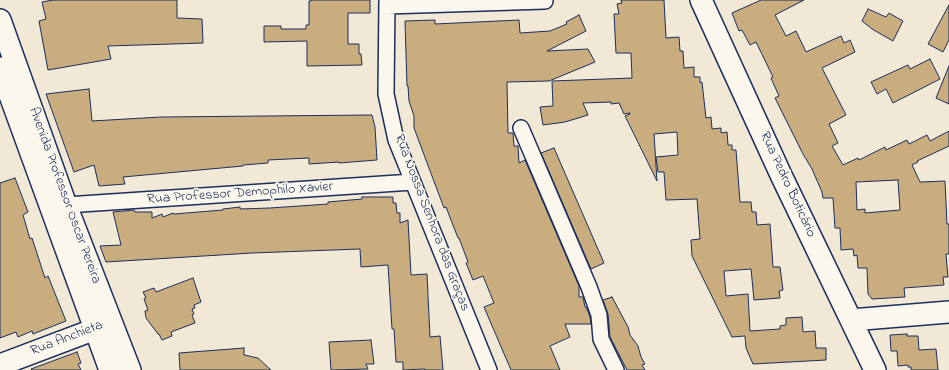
<!DOCTYPE html>
<html>
<head>
<meta charset="utf-8">
<style>
  body { margin:0 }
  canvas { display:block; background:#f1e8d6 }
</style>
</head>
<body>
<canvas width="949" height="370"></canvas>
<script>
const context = document.querySelector('canvas').getContext('2d');
context.lineJoin = 'round';
function fill(path, color) { context.fillStyle = color; context.fill(path, 'evenodd'); }
const poly = rows => new Path2D(rows.map(r => 'M' + r).join(''));
function strokePath(path, color, width, dash) { context.strokeStyle = color; context.lineWidth = width; context.lineCap = dash ? 'butt' : 'round'; context.setLineDash(dash || []); context.stroke(path); }
function label(font, color, halo, rows, align = 'center') {
  context.font = font + ' "Indie Flower",sans-serif'; context.lineWidth = 3.5; context.setLineDash([]); context.textBaseline = 'middle'; context.strokeStyle = halo; context.fillStyle = color; for (const [text, x, y, turn = 0] of rows) {
    context.save(); context.translate(x, y); context.rotate((+turn || 0) * Math.PI / 180); context.textAlign = isNaN(turn) ? turn : align; if (halo) context.strokeText(text, 0, 0); context.fillText(text, 0, 0); context.restore();
  }
}
const building = poly([
  [53,0,177,0,177,18,202,19,203,43,108,46,111,59,48,70,39,21,46,19,42,2,53,0],
  [311,0,370,0,370,13,348,13,348,44,359,44,359,54,361,54,362,65,307,66,307,41,264,42,264,26,281,26,281,29,306,29,306,25,309,25,309,1,311,1,311,0],
  [621,0,664,0,666,38,679,37,680,51,683,51,684,68,694,67,694,77,700,77,700,83,702,82,706,118,711,117,712,129,721,128,721,133,727,132,728,145,732,145,732,150,736,150,740,202,751,202,752,212,756,212,757,225,770,224,773,267,780,267,783,290,779,291,780,298,754,300,751,269,724,271,726,296,748,294,750,331,780,329,780,326,786,325,786,318,802,317,803,332,815,331,816,348,826,348,826,360,753,364,746,348,745,336,732,337,692,256,691,240,700,239,697,199,666,200,664,172,658,172,656,157,678,155,677,132,654,134,657,181,625,116,630,114,630,113,624,114,619,103,611,104,611,102,583,103,588,115,565,122,543,125,540,107,553,106,552,81,632,78,631,53,616,53,614,14,619,14,617,4,622,3,621,0],
  [761,0,804,0,775,15,786,36,796,31,806,52,841,36,844,43,850,40,855,52,822,68,846,115,829,124,838,143,832,146,843,165,858,158,859,160,885,147,886,150,907,140,909,144,927,135,930,141,949,131,949,146,917,161,918,162,912,165,920,182,945,181,947,224,949,224,949,254,946,254,948,277,943,277,944,285,904,288,905,297,872,299,868,294,867,268,858,268,857,255,854,256,853,249,841,250,840,228,835,228,833,198,823,198,822,192,812,169,803,154,775,98,779,96,771,78,773,77,756,42,750,45,742,30,739,31,732,13,761,0],
  [898,180,900,210,865,213,865,209,857,210,856,182,898,180],
  [949,5,949,40,943,52,928,44,949,5],
  [868,9,886,17,889,13,903,21,893,41,872,29,862,21,868,9],
  [579,15,586,31,547,51,588,49,595,62,549,81,507,82,508,133,513,133,514,146,518,146,519,163,525,160,579,286,579,297,583,297,585,307,586,307,590,317,591,324,565,324,570,337,550,346,560,370,511,370,484,307,494,303,483,276,473,280,466,263,468,262,459,238,458,238,446,207,444,208,414,128,414,116,409,101,408,86,407,86,405,21,435,20,435,24,519,20,520,33,550,31,567,24,566,22,579,15],
  [930,59,940,79,893,103,886,89,877,94,871,82,908,65,910,69,930,59],
  [949,66,949,104,936,98,949,66],
  [89,89,92,121,161,117,372,115,375,127,377,160,339,163,339,162,309,164,309,158,268,160,268,163,243,165,243,166,123,177,125,184,99,186,94,165,74,172,46,94,89,89],
  [554,148,604,263,591,269,541,153,554,148],
  [15,178,28,212,23,215,30,239,32,238,45,278,48,276,66,321,33,334,32,331,18,337,16,332,0,338,0,183,15,178],
  [362,197,393,197,393,203,396,203,397,213,400,213,400,223,408,220,411,275,427,274,430,337,440,336,443,370,425,370,425,369,403,370,403,362,396,362,394,329,392,329,388,265,361,267,360,249,252,253,106,262,100,246,121,245,113,212,134,210,135,212,152,212,152,218,162,214,163,217,173,213,174,214,223,210,223,209,240,207,240,209,270,208,328,204,328,202,362,199,362,197],
  [193,278,201,302,194,305,195,308,192,309,194,314,192,315,195,323,171,332,172,336,162,340,159,334,158,334,146,318,145,311,148,310,144,299,146,298,143,292,154,288,156,292,193,278],
  [612,297,628,327,630,335,638,346,641,357,645,364,642,365,645,370,627,370,610,337,608,314,603,300,612,297],
  [907,334,907,336,918,336,919,350,936,349,938,370,911,370,911,367,908,367,908,365,898,366,897,351,891,351,890,335,907,334],
  [371,340,374,364,366,364,368,369,331,370,329,342,371,340],
  [244,348,244,355,258,358,271,370,180,370,179,353,244,348],
  [77,352,81,363,78,364,81,370,32,370,31,369,77,352]
]);
fill(building, '#c9ad7e');
strokePath(building, '#1b2f5e', 1);
const street = poly([
  [387,0,386,94,396,140,489,370],
  [387,6,545,1],
  [521,128,589,287,599,315,601,339,616,370],
  [66,205,413,182]
]);
const secondary = poly([
  [701,0,781,175,875,370],
  [0,20,66,205,130,370],
  [0,68,110,370],
  [851,320,949,312],
  [0,365,106,325]
]);
strokePath(street, '#1b2f5e', 18);
strokePath(secondary, '#1b2f5e', 24);
strokePath(street, '#fbf7ec', 15);
strokePath(secondary, '#fbf7ec', 21);
label('14px', '#1b2f5e', '#fbf7ec', [
  ["Rua Pedro Boticário",787,185,65],
  ["Rua Professor Demophilo Xavier",240,194,-4],
  ["Avenida Professor Oscar Pereira",64,196,70],
  ["Rua Nossa Senhora das Graças",431,223,69],
  ["Rua Anchieta",67,339,-21]
]);
</script>
</body>
</html>
